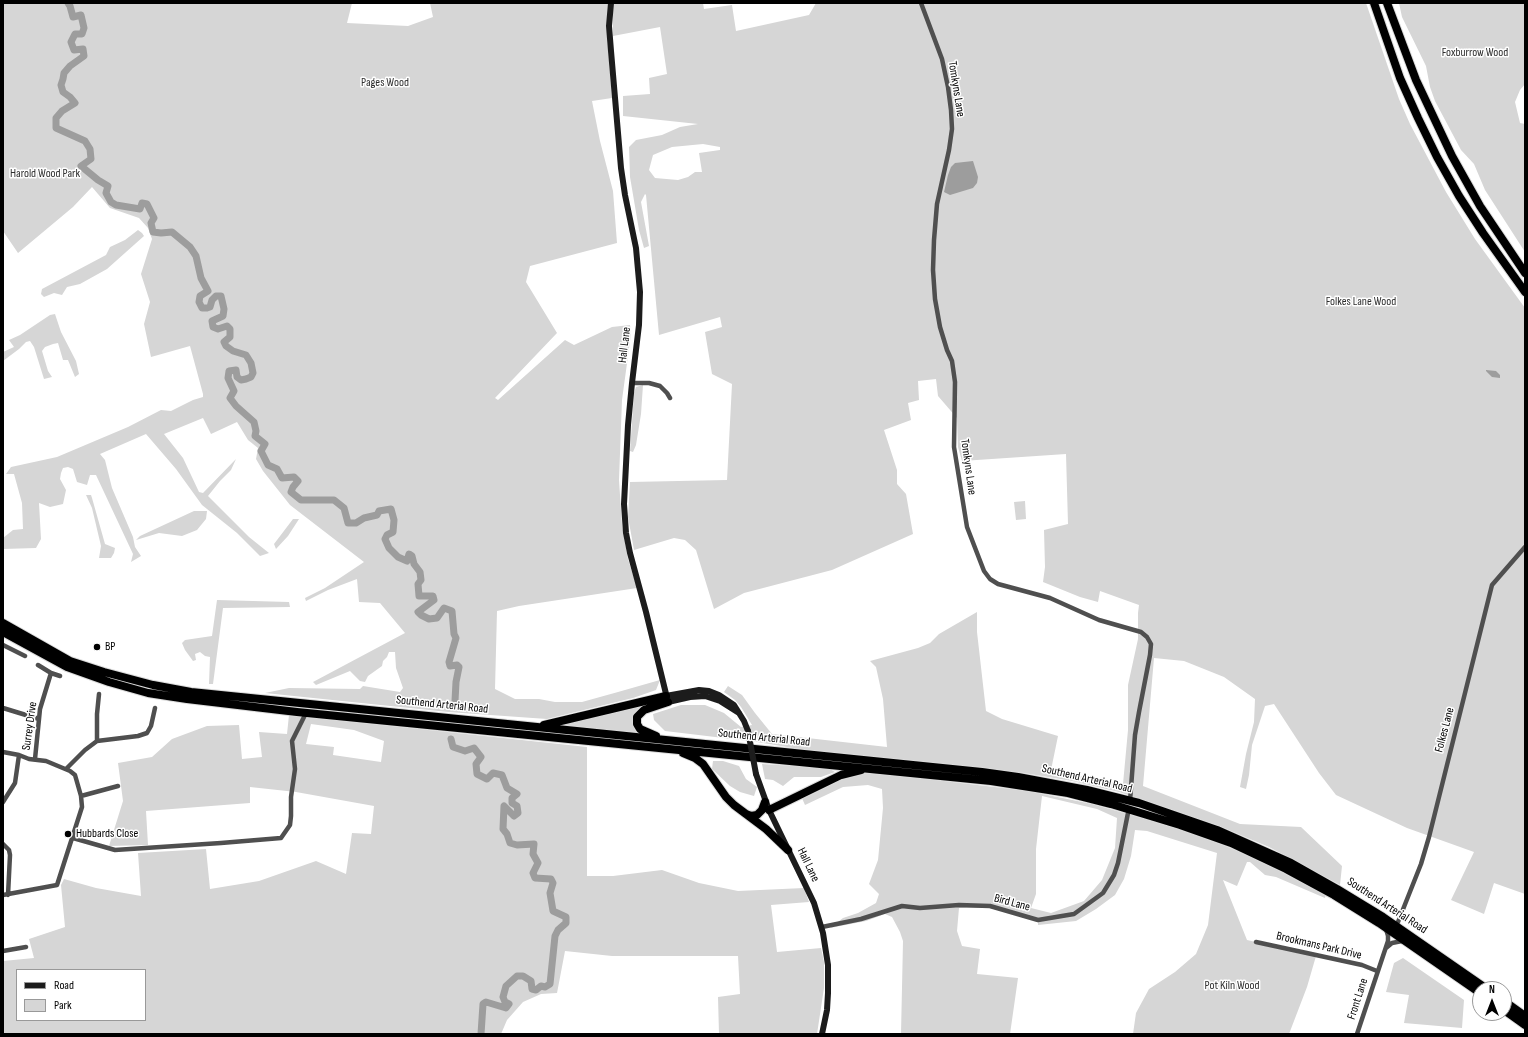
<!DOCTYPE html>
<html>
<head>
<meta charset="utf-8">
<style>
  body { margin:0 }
  #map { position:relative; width:1528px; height:1037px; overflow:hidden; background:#fff; font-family:"Sofia Sans Condensed",sans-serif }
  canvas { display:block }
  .frame { position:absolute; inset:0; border:4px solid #000; pointer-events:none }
  .legend { position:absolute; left:16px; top:969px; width:130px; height:52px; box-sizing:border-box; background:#fff; border:1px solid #999; margin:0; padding:5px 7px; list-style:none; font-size:12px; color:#000 }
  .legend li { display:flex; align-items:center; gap:8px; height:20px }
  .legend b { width:20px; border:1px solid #999 }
  .north { position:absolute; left:1472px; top:981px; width:40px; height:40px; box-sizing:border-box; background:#fff; border:1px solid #999; border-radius:50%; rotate:0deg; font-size:11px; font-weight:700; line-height:16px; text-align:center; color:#000 }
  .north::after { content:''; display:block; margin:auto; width:14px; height:18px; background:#000; clip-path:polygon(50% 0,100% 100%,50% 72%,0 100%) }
</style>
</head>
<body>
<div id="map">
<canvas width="1528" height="1037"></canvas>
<div class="frame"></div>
<ul class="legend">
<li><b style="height:5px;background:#1c1c1c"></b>Road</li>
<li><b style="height:11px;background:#d6d6d6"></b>Park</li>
</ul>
<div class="north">N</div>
</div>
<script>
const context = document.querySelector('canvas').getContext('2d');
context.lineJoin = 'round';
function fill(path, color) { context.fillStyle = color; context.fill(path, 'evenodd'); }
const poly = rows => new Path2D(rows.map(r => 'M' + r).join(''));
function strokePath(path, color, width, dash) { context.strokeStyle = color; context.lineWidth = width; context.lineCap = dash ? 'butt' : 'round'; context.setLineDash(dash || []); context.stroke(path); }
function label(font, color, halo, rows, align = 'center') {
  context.font = font + ' "Sofia Sans Condensed",sans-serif'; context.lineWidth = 3; context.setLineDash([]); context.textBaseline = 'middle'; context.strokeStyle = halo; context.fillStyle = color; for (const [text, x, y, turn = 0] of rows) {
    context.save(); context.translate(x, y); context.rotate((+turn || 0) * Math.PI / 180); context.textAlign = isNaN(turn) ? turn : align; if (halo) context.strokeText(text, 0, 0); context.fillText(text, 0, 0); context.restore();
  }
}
fill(poly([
  [3,3,352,3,347,23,408,26,433,17,430,3,608,3,607,35,612,98,592,101,600,141,613,191,617,243,530,266,526,282,557,333,495,398,498,400,565,340,574,345,612,327,630,325,631,334,622,400,619,480,622,525,628,559,637,588,519,606,497,611,495,689,515,699,539,699,555,702,582,702,618,692,660,680,656,690,633,698,547,719,448,712,265,693,289,688,360,689,363,686,400,692,403,688,396,668,395,652,389,652,387,657,383,661,382,666,368,676,365,682,360,681,350,671,316,685,313,682,405,633,380,603,359,602,357,579,328,590,306,601,305,598,325,588,364,562,290,505,263,471,256,459,258,448,248,440,237,422,211,434,203,418,164,434,183,458,199,492,203,493,236,459,231,470,220,481,208,496,249,537,269,553,260,556,237,533,202,505,176,469,146,434,100,454,105,460,112,488,133,537,135,547,141,556,131,562,133,554,96,475,90,475,87,485,77,482,73,469,68,467,63,468,61,473,60,479,66,490,63,504,50,507,39,503,41,539,36,548,3,549,3,538,13,530,23,529,22,503,14,474,6,474,11,467,57,457,128,427,161,410,171,411,193,400,203,397,203,394,190,346,151,357,144,324,150,302,141,274,152,239,148,228,139,218,110,208,92,187,73,207,18,253,3,231],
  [613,3,703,3,704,9,732,5,736,31,809,15,816,3,1366,3,1399,99,1410,124,1446,192,1475,239,1525,308,1525,894,1494,883,1484,914,1451,900,1474,852,1407,828,1336,795,1319,773,1274,704,1265,706,1252,745,1249,775,1246,789,1240,787,1246,754,1254,722,1255,699,1224,677,1184,661,1154,658,1143,786,1240,824,1301,827,1342,866,1340,885,1269,847,1219,826,1119,792,1072,781,1024,773,805,750,757,742,665,731,654,720,653,714,681,705,705,705,724,713,741,727,752,725,741,707,735,700,724,692,728,686,742,695,755,713,772,734,887,747,883,699,876,667,870,661,918,648,930,643,939,634,977,612,977,632,986,711,1002,719,1058,736,1051,770,1123,784,1128,730,1128,685,1138,639,1138,613,1139,605,1100,591,1098,602,1080,597,1043,582,1045,567,1044,530,1068,524,1066,454,962,461,958,447,957,418,938,396,936,379,918,381,919,400,908,403,911,420,884,430,897,470,897,484,906,494,913,534,832,570,744,593,714,609,696,550,685,540,674,538,634,550,628,517,630,482,727,480,732,384,712,374,705,332,722,327,720,317,659,335,646,195,645,194,641,202,649,246,644,248,639,230,630,177,629,147,636,140,662,135,680,127,698,124,623,116,623,96,650,94,649,78,667,74,660,27,613,36],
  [703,144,720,147,720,150,699,153,702,172,695,172,688,177,678,180,655,178,649,170,653,155,672,147],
  [1399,3,1525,3,1525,84,1520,90,1515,102,1520,123,1525,124,1525,252,1485,190,1474,164,1461,150,1435,101,1430,87,1426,66,1402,17],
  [138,230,142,233,144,236,107,269,80,284,67,287,62,295,54,293,44,297,41,294,42,289,106,255,110,247,125,240],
  [55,314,61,332,76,361,79,374,75,377,68,360,63,360,58,343,53,344,45,347,42,351,48,371,52,377,44,379,34,347,30,341,26,342,19,349,3,361,3,352,14,347,9,340,20,335,50,315],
  [643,385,641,414,636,445,633,452,630,451,634,393,636,387],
  [86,495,91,495,92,498,105,544,115,548,114,553,111,558,99,558,101,546,92,508],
  [1025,501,1026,519,1016,520,1014,502],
  [194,511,207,511,206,519,197,530,182,536,159,533,136,540,140,536],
  [293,519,299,519,288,536,276,549,274,544],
  [217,600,289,602,290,607,223,608,213,684,209,684,210,657,205,656,200,652,195,654,196,660,193,661,185,650,182,643,185,640,212,636],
  [651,702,639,708,632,719,635,730,645,736,553,726],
  [289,715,587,747,587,876,613,876,662,870,699,883,738,891,804,888,809,902,771,905,777,952,821,948,824,962,824,988,817,1034,719,1034,718,997,740,994,738,956,612,956,565,951,557,993,541,994,523,1002,507,1020,501,1034,3,1034,3,961,34,958,29,939,65,927,61,885,64,879,96,888,141,896,138,853,206,849,210,889,259,881,316,861,346,874,352,833,371,834,374,806,296,792,250,787,250,803,146,811,148,845,109,846,123,801,118,763,152,757,172,739,207,726,239,725,242,759,262,757,259,732,287,734],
  [311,724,354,730,384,741,381,762,333,755,334,747,306,744],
  [17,970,145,970,145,1020,17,1020],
  [713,761,723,761,739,766,746,779,757,787,754,796,740,792,730,786,712,769],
  [762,764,828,768,835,772,821,777,794,777,783,786,773,780,765,779],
  [868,772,1028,791,1092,804,1177,828,1218,843,1265,862,1326,893,1325,898,1276,877,1265,875,1250,862,1247,862,1237,886,1223,880,1247,940,1316,956,1307,987,1289,1034,1133,1034,1136,1013,1149,989,1175,972,1196,954,1208,925,1217,853,1147,831,1135,830,1131,856,1124,879,1115,895,1096,909,1076,921,1038,925,1038,920,990,908,959,908,957,931,962,946,980,949,977,974,1018,978,1010,1034,901,1034,903,941,900,932,892,917,885,914,866,921,830,928,843,918,858,913,876,903,879,894,869,884,878,860,883,808,882,789,868,785,843,787,805,805,801,796,825,785,858,773],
  [1042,796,1097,809,1117,818,1115,848,1102,880,1084,901,1051,913,1031,908,1036,894,1036,849],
  [1403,958,1464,1000,1462,1028,1404,1023,1409,995,1386,992,1394,963]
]), '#d6d6d6');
fill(poly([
  [973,161,978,177,977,183,973,188,950,195,944,192,948,175,951,167,955,163],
  [1486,370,1496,371,1500,375,1500,378,1492,377,1486,371]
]), '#9d9d9d');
strokePath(poly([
  [68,3,70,6,73,17,81,15,84,28,82,34,75,34,71,42,74,50,83,49,84,56,70,66,64,73,63,79,61,85,63,92,70,97,75,103,62,111,56,118,56,128,85,141,90,149,91,159,81,166,98,180,108,186,106,193,111,202,116,205,140,209,142,203,147,204,154,218,151,223,153,232,161,233,172,232,190,247,196,256,201,278,208,291,200,296,199,302,202,308,207,308,210,307,212,300,216,296,221,296,224,309,223,316,212,321,213,327,218,329,227,326,230,329,230,337,224,342,226,346,233,351,246,355,251,363,253,373,251,377,246,379,241,380,237,377,236,370,229,371,228,378,234,391,230,398,236,406,254,422,256,431,255,436,265,444,261,451,268,465,277,469,282,478,294,477,298,481,293,487,291,492,301,500,334,500,344,508,348,523,356,523,364,518,377,515,379,511,391,509,394,520,393,532,387,535,385,539,389,548,398,557,407,561,409,554,412,556,414,564,420,572,421,580,418,584,419,596,433,596,434,600,418,612,421,615,429,619,437,618,444,608,452,611,454,634,456,638,449,662,450,666,457,665,459,667,456,682,455,701],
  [451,739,453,747,465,751,474,748,481,757,476,764,477,774,487,779,493,773,502,775,507,788,517,794,512,798,512,803,517,806,518,813,514,816,504,806,503,829,507,834,510,843,517,845,534,844,533,854,538,863,533,873,535,878,551,879,553,883,550,893,553,911,566,917,566,923,558,930,555,936,550,984,545,987,541,986,536,990,532,989,531,981,523,976,517,976,506,986,503,997,505,1002,509,1004,506,1008,486,1002,483,1004,481,1034]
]), '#9d9d9d', 7);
const highway = poly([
  [1374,3,1400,78,1418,118,1437,157,1459,196,1483,233,1525,292],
  [1387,3,1416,80,1452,156,1480,206,1525,273],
  [3,623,70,661,104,672,153,685,191,692,982,772,1018,777,1087,790,1139,803,1217,830,1291,863,1337,889,1383,917,1487,989],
  [3,632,67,667,109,682,148,693,187,699,297,712,991,781,1068,793,1111,804,1180,825,1231,843,1286,869,1334,895,1379,923,1480,993],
  [544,725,666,696],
  [656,736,640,729,637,724,637,717,644,710,668,702],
  [683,753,695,758,703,764,726,797,734,805,766,829,788,850],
  [769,810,841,775,861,770],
  [746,814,751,816,757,815,762,810,765,802],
  [1504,1001,1525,1016],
  [1504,1010,1525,1025]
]);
strokePath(highway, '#dbdbdb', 10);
strokePath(poly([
  [921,3,942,59,948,87,951,110,952,129,949,150,937,204,934,240,933,270,935,299,940,327,947,350,952,361,955,382,954,447,967,527,984,571,990,579,998,584,1050,598,1099,620,1141,632,1147,637,1151,644,1150,655,1139,712,1135,735,1130,801],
  [632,383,649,383,660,386,667,393,670,398],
  [3,645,25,656],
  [51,673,60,676],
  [3,708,39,719],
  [97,741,97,714,99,694],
  [3,752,19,755,29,759,46,761,70,771,75,775,81,796,82,807,57,885,3,895],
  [35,759,40,709,51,673,38,665],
  [66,769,85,750,97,741,138,736,147,733,151,726,155,708],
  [81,796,118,786],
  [3,802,15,783,19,755],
  [73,838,115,850,221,843,281,838,290,825,291,816,291,797,295,769,292,741,306,713],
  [3,844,9,850,10,855,8,895],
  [1395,925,1398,922,1421,864,1429,837,1492,585,1525,547],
  [822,927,861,919,902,906,920,908,959,905,990,906,1038,920,1074,914,1103,893,1114,875,1118,863,1129,808],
  [1256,942,1362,965,1377,971],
  [1386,948,1392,943,1402,941],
  [3,951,26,947],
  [1357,1034,1388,941,1388,936,1386,929]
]), '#4f4f4f', 4.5);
strokePath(poly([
  [611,3,609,26,611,51,621,168,625,195,636,248,640,292,639,325,632,383,628,425,624,504,626,533,630,553,646,612,668,702,690,697,705,696,720,701,739,713],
  [666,696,699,690,709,691,719,695,734,705,744,721,748,731],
  [756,774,769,810,814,903,823,933,828,965,828,993,827,1010,822,1034]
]), '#1c1c1c', 6);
strokePath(highway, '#000', 8);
strokePath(poly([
  [748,731,756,774]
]), '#1c1c1c', 6);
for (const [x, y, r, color] of [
  [97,647,4,"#000"],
  [68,834,4,"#000"]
]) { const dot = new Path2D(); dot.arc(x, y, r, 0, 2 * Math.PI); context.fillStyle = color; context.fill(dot); strokePath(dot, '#fff', 1.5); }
label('12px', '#2d2d2d', '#fff', [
  ["Foxburrow Wood",1475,53],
  ["Pages Wood",385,83],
  ["Harold Wood Park",45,174],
  ["Folkes Lane Wood",1361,302],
  ["Pot Kiln Wood",1232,986]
]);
label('12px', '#000', '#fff', [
  ["Tomkyns Lane",956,89,81],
  ["Hall Lane",625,345,-83],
  ["Tomkyns Lane",968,467,82],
  ["Southend Arterial Road",442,705,6],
  ["Surrey Drive",30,726,-82],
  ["Folkes Lane",1445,730,-75],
  ["Southend Arterial Road",764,738,6],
  ["Southend Arterial Road",1087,779,13],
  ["Hall Lane",808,865,64],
  ["Bird Lane",1012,903,15],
  ["Southend Arterial Road",1387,906,33],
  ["Brookmans Park Drive",1319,946,13],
  ["Front Lane",1358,999,-72]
]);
label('12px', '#000', '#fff', [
  ["BP",105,647],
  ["Hubbards Close",76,834]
], 'left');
</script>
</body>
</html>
